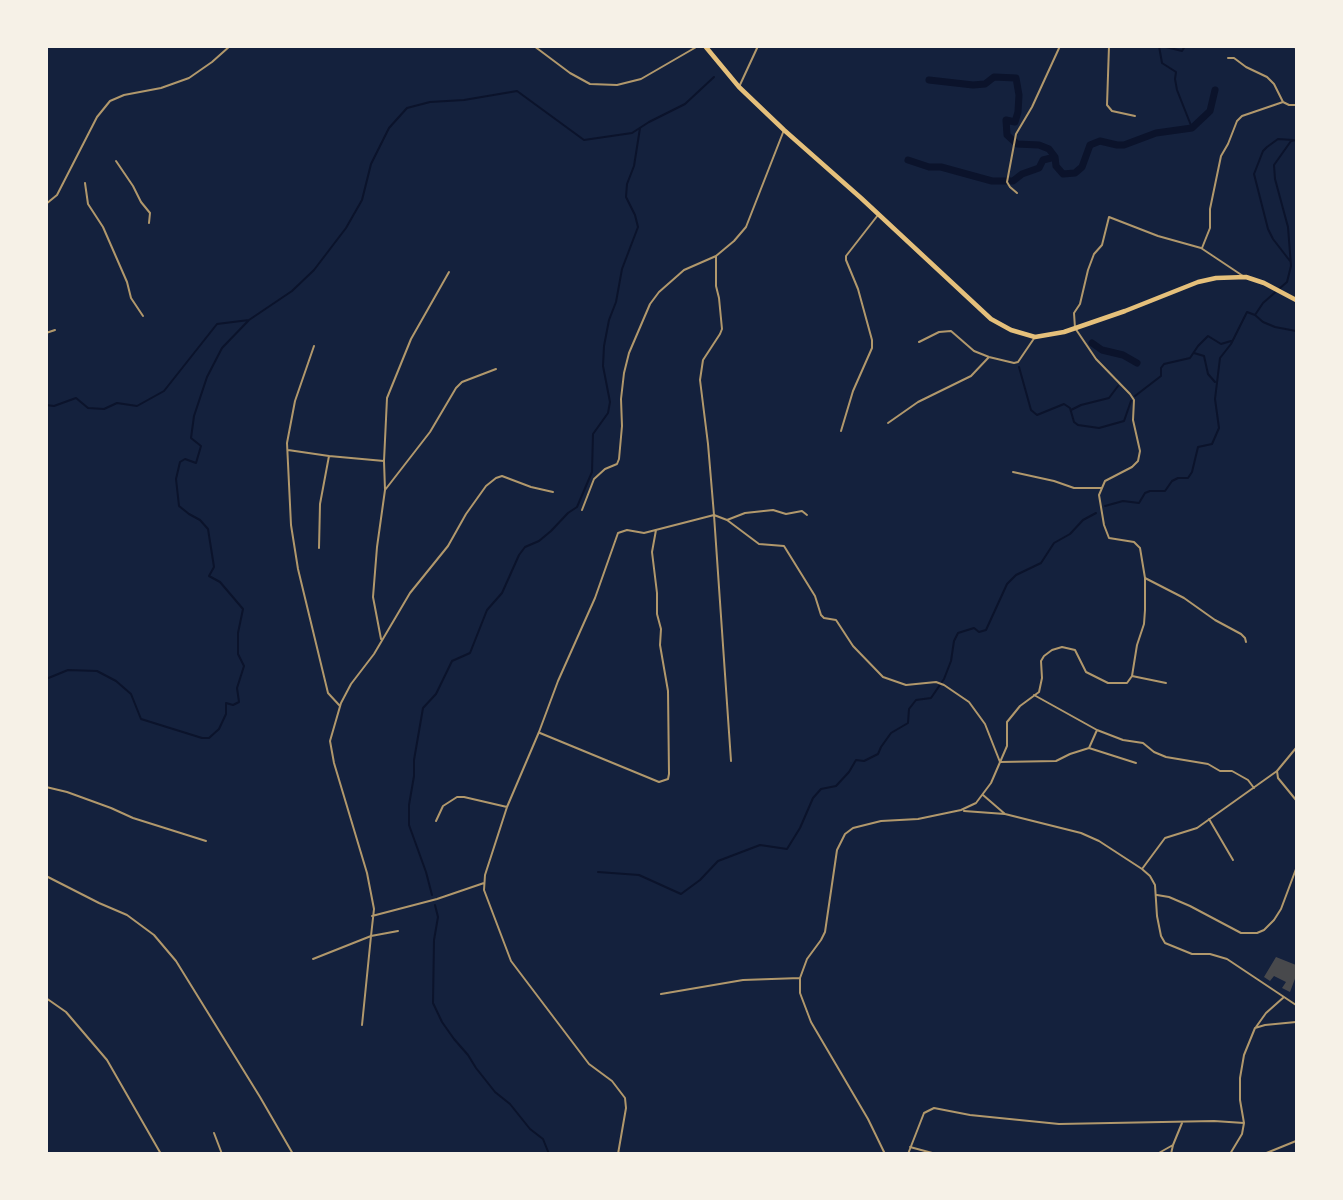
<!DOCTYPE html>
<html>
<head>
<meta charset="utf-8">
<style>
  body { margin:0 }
  #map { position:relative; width:1343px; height:1200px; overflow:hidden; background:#14213d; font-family:Georgia,serif }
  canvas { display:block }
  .frame { position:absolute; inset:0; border:48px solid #f6f1e7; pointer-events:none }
</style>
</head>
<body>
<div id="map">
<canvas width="1343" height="1200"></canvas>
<div class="frame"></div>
</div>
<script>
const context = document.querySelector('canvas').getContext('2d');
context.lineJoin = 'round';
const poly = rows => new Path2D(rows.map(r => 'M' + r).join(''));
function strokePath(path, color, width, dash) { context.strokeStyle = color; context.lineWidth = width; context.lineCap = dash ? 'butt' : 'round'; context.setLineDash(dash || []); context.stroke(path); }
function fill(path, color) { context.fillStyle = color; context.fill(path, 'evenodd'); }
strokePath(poly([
  [1159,46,1162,63,1176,72,1175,79,1177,90,1192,128],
  [1162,46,1182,51,1185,46],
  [1296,140,1291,141,1274,165,1275,179,1288,227,1291,266,1287,282,1263,303,1255,315,1263,322,1275,327,1296,331],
  [1290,261,1273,239,1268,229,1254,174,1263,151,1267,147,1278,139,1293,140],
  [1194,353,1204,356,1208,374,1215,382],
  [1019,367,1031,410,1037,415,1064,404,1070,408,1074,422,1078,425,1099,428,1124,421,1131,401],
  [1135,396,1161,376,1161,368,1164,364,1190,358,1198,346,1208,336,1221,344,1231,341],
  [46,405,54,406,76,398,88,408,104,409,117,403,137,406,164,391,217,324,249,320],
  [1071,410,1081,405,1109,398,1118,386],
  [1105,506,1123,501,1139,503,1145,493,1150,491,1165,491,1172,481,1178,478,1188,478,1192,472,1198,447,1212,444,1219,428,1215,399,1220,358,1231,344,1247,312,1255,315],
  [46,679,68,670,97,671,116,681,131,694,141,719,202,738,209,738,219,729,226,714,226,703,233,705,239,702,237,688,244,666,238,654,238,633,243,609,220,582,209,576,214,567,208,529,200,520,189,514,179,506,176,479,180,462,185,459,196,463,201,446,191,438,194,416,207,377,222,348,249,320,292,291,314,270,346,228,362,200,371,164,389,128,407,108,430,102,464,100,517,91,584,140,632,133,649,122,685,104,714,77],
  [598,872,639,875,681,894,700,880,718,861,760,845,787,849,800,828,813,798,821,789,836,786,849,772,856,760,864,761,878,754,881,747,891,733,908,723,909,709,916,700,931,698,944,679,951,661,954,641,958,633,974,628,979,632,986,630,1007,584,1016,575,1041,563,1054,543,1070,534,1083,520,1096,513],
  [432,895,426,872,409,825,409,805,414,776,414,760,423,708,436,694,452,661,470,653,487,610,502,593,519,555,525,547,539,541,551,531,568,513,577,507,592,472,593,434,608,413,610,402,603,366,604,346,609,320,616,302,622,269,638,227,635,215,626,197,627,184,634,166,640,128],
  [435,905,438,917,434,940,433,1003,442,1022,454,1039,468,1055,476,1068,495,1092,510,1104,530,1129,543,1139,549,1154]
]), '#0b132b', 2);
strokePath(poly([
  [929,80,973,85,985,84,994,77,1016,78,1019,95,1018,112,1015,122,1006,120,1007,135,1017,144,1039,145,1049,149,1055,157,1056,166,1063,174,1075,173,1082,167,1090,145,1100,141,1117,145,1124,145,1156,133,1192,128,1210,111,1215,90],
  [908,160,929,167,941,167,992,181,1013,181,1022,174,1039,168,1043,160,1055,157],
  [1092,343,1102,350,1123,355,1137,363]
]), '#0b132b', 7);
fill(poly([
  [1276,957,1296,965,1296,976,1290,992,1282,988,1286,982,1274,976,1270,981,1264,977]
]), '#48494c');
strokePath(poly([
  [534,46,570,73,590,84,617,85,641,79,698,46],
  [1109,46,1107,105,1112,111,1135,116],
  [1293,46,1296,48],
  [1228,58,1234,58,1246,67,1267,77,1274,84,1283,102,1289,105,1296,105],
  [739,87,758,46],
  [116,161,133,186,141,202,150,213,149,223],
  [85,183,88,204,103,227,127,282,131,298,143,316],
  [1017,193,1010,187,1007,182,1016,134,1032,107,1060,46],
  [46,204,57,195,97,117,110,101,124,95,161,88,189,78,212,62,230,46],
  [1202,248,1210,228,1210,209,1221,156,1228,144,1237,121,1242,116,1283,102],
  [46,333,55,330],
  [919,342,939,332,951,331,974,351,989,357,1014,363,1018,362,1035,337],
  [314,346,295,401,287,443,291,525,298,569,328,693,340,706],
  [888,423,918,402,971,376,989,357],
  [841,431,853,391,872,348,872,340,858,289,846,260,846,256,878,215],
  [288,450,329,456],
  [384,461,387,398,411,339,449,272],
  [1013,472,1054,481,1074,488,1101,488],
  [385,490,430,432,456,388,462,382,496,369],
  [582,510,594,479,605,469,617,464,619,459,622,426,621,399,624,373,629,353,650,304,659,292,684,270,716,256],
  [727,520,745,513,773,510,786,514,802,511,807,515],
  [319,548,320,504,329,456,384,461,385,490,377,547,373,597,381,639],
  [1145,578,1184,598,1215,620,1241,634,1245,638,1246,642],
  [1132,676,1166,683],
  [1034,695,1097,730,1123,740,1143,743,1154,752,1166,757,1208,764,1220,771,1232,771,1248,780,1254,788],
  [540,733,659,782,668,779,669,774,668,691,660,645,661,629,657,614,657,593,652,552,656,530],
  [1089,748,1136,763],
  [731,761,714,515,727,520,759,544,784,546,815,596,821,615,824,618,836,620,853,646,883,677,906,685,936,682,944,685,969,702,985,724,1000,762,1056,761,1070,754,1089,748,1097,730],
  [1277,771,1278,778,1296,800],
  [46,787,67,792,111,808,133,818,206,841],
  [983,795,1005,814],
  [964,811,1005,814,1081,833,1099,841,1142,869,1150,876,1155,885,1157,916,1161,936,1165,943,1192,954,1210,954,1227,959,1296,1005],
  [1209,819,1233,860],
  [436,821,443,806,457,797,464,797,507,807],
  [1142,869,1165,838,1197,828,1277,771,1296,748],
  [46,876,99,903,127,915,154,935,176,961,260,1097,293,1154],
  [1157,895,1169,897,1190,906,1241,933,1257,933,1264,930,1274,920,1281,909,1296,869],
  [372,916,437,899,484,883],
  [313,959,371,936,374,909,367,873,334,763,330,741,341,703,351,684,374,654,410,593,448,546,466,514,486,486,496,478,502,476,531,487,553,492],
  [661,994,743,980,800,978],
  [46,998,66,1012,107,1060,161,1154],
  [362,1025,371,936,398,931],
  [1256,1027,1266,1013,1284,997],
  [214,1133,222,1154],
  [910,1147,936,1154],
  [618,1154,626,1108,625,1098,612,1081,589,1064,511,961,484,890,485,875,507,807,539,732,558,681,595,598,618,533,627,530,644,533,714,515,708,444,700,380,703,360,720,334,722,329,719,298,716,286,716,256,734,241,746,227,784,130],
  [885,1154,868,1119,811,1022,800,993,800,978,807,959,821,940,825,932,837,850,845,834,853,828,881,821,918,819,961,810,976,803,991,783,1007,746,1007,722,1020,706,1039,692,1042,678,1041,661,1044,656,1052,650,1062,647,1075,650,1086,672,1108,683,1127,683,1132,676,1137,645,1144,624,1145,610,1145,578,1140,548,1134,542,1109,538,1104,525,1099,495,1105,481,1132,467,1138,461,1140,451,1133,420,1134,400,1130,394,1096,359,1075,328,1074,313,1080,304,1088,270,1094,254,1102,245,1109,217,1158,236,1201,248,1243,276],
  [908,1154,924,1113,934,1108,970,1115,1059,1124,1214,1121,1244,1123],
  [1157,1154,1173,1145,1182,1123],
  [1171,1154,1173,1145],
  [1230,1154,1242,1134,1244,1123,1240,1100,1240,1078,1244,1055,1255,1028,1265,1025,1296,1022],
  [1264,1154,1296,1141]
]), '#b1986c', 2);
strokePath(poly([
  [705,46,739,87,784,130,861,198,991,319,1011,330,1035,337,1064,332,1125,311,1198,282,1216,278,1246,277,1264,283,1296,300]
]), '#e5c07b', 4.5);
</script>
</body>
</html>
